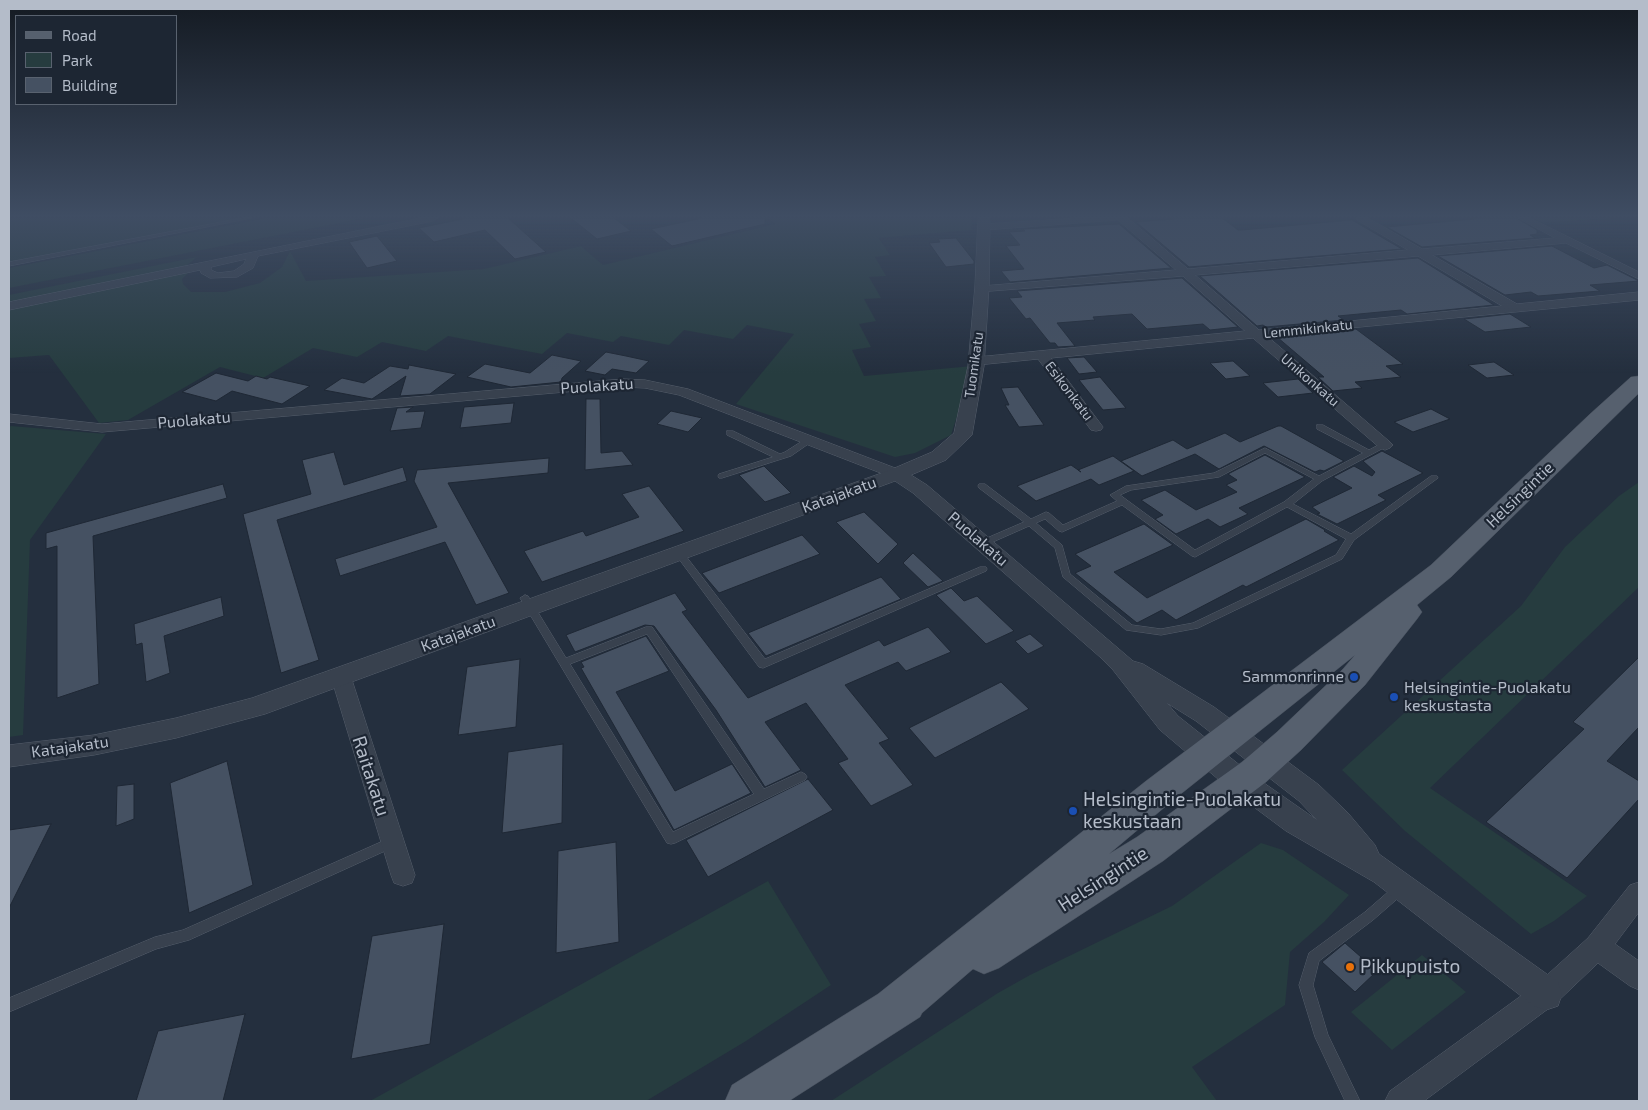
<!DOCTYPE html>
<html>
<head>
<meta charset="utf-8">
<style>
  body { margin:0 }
  #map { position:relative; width:1648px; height:1110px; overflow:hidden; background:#242f3e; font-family:"Exo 2",sans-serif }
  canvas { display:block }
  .frame { position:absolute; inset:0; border:10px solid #b4bcc9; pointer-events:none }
  .legend { position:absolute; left:15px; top:15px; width:162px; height:90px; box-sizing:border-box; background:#1d2633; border:1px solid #59626f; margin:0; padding:6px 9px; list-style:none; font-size:15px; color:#b4bcc9 }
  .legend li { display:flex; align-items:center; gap:10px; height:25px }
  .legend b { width:25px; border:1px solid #59626f }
</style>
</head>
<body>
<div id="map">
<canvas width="1648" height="1110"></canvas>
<div class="frame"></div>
<ul class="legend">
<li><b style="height:6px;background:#56606e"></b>Road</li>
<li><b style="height:14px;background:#263c3f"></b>Park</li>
<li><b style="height:14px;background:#455162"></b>Building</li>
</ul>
</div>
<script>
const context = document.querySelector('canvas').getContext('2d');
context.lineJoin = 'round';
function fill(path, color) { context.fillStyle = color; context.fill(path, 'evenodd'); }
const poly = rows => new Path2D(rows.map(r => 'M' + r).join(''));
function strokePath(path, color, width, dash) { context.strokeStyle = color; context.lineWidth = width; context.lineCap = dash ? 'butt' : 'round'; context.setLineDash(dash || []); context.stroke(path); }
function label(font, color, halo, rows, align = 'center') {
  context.font = font + ' "Exo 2",sans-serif'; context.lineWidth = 4.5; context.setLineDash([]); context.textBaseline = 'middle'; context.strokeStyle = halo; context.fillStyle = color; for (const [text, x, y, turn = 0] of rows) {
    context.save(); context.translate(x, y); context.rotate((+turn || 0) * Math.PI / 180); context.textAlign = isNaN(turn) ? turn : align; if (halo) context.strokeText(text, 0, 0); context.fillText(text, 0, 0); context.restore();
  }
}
fill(poly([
  [9,218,251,218,9,265],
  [266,218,365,218,9,288,9,268],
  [767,218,972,218,971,230,879,238,890,255,875,257,886,276,869,277,881,298,864,299,876,321,859,324,871,347,852,350,864,376,973,366,951,435,915,453,895,457,736,404,794,334,747,325,733,339,684,330,669,345,621,336,613,342,567,333,542,354,448,336,426,351,382,342,357,357,313,348,263,378,220,367,128,420,99,423,49,355,9,358,9,308,189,272,182,279,183,284,191,292,225,292,260,283,282,267,290,251,306,281,484,269,581,246,603,265,775,224],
  [1531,218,1614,218,1543,223],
  [197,257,185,267,9,303,9,295],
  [11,426,106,434,30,540,23,735,9,737,9,427],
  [1639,482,1639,587,1430,788,1587,896,1554,921,1531,934,1405,831,1342,770,1521,606,1565,547,1619,496],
  [1261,843,1283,850,1349,895,1324,922,1290,952,1285,1005,1192,1067,1217,1101,831,1101,998,993,1030,975,1172,906],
  [768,881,831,985,746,1041,646,1101,370,1101],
  [1422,955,1466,992,1392,1050,1351,1012]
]), '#263c3f');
const building = poly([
  [468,218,508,218,546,252,515,259,485,230,434,242,419,228,468,218],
  [571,218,614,218,631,231,597,239,571,218],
  [703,218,765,218,765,224,672,246,651,229,703,218],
  [1172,218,1222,218,1238,230,1242,230,1352,220,1402,249,1189,267,1136,222,1174,219,1172,218],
  [1486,218,1516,218,1537,230,1537,234,1530,235,1535,238,1422,247,1387,227,1486,218],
  [1119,224,1171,268,1010,282,1001,271,1024,269,1006,246,1020,245,1009,232,1025,231,1023,229,1119,224],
  [377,236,397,261,367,268,349,242,377,236],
  [956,238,974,261,974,264,946,267,929,243,940,242,938,239,956,238],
  [1552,246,1594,268,1607,265,1639,281,1590,285,1600,291,1538,296,1531,292,1505,295,1438,256,1552,246],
  [1418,258,1494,305,1407,314,1401,310,1338,316,1344,320,1266,327,1263,325,1257,326,1200,276,1418,258],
  [1182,278,1238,327,1210,330,1203,324,1147,329,1132,314,1093,317,1095,320,1057,323,1075,346,1058,347,1055,343,1050,343,1030,318,1026,319,1009,298,1022,297,1017,291,1182,278],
  [1510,314,1531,327,1485,332,1464,319,1510,314],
  [1356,329,1403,364,1386,366,1401,377,1355,382,1362,388,1333,391,1318,377,1324,377,1277,337,1356,329],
  [606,352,626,356,649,361,636,373,612,369,605,375,585,371,606,352],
  [552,355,581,361,562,378,561,382,511,387,467,377,485,364,530,373,552,355],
  [1084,357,1097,372,1079,374,1067,358,1084,357],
  [1233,361,1250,376,1226,379,1210,363,1233,361],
  [1494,362,1514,375,1487,378,1468,365,1494,362],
  [409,365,456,374,430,394,400,396,406,376,372,399,324,390,342,378,364,383,390,366,408,369,409,365],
  [216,373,248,381,256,376,267,379,270,377,310,386,282,404,232,391,216,401,182,392,216,373],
  [1100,377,1126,408,1103,410,1079,380,1100,377],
  [1298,379,1313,393,1278,397,1263,383,1298,379],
  [1018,387,1044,425,1019,427,1005,405,1009,405,1001,388,1018,387],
  [586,399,600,399,601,453,622,451,633,465,585,470,586,399],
  [514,403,511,423,460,428,464,407,514,403],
  [413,407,406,412,425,411,421,428,390,431,397,408,413,407],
  [1431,409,1450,419,1413,432,1394,422,1431,409],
  [671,411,702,418,688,432,657,424,671,411],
  [1278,426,1281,426,1344,461,1324,471,1320,470,1315,472,1264,446,1219,469,1195,454,1142,476,1121,461,1173,440,1187,449,1225,433,1240,442,1278,426],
  [1382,451,1423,473,1378,495,1386,500,1337,524,1317,514,1320,513,1312,507,1352,488,1333,477,1354,466,1372,476,1375,472,1363,461,1382,451],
  [334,452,344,485,403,467,407,481,277,520,319,660,281,673,243,514,311,494,302,460,334,452],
  [1265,455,1305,477,1239,508,1248,514,1220,527,1208,519,1176,534,1155,519,1163,515,1141,500,1165,490,1196,510,1237,492,1226,485,1237,480,1228,474,1265,455],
  [1113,456,1134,471,1099,485,1091,479,1036,501,1017,486,1071,465,1081,472,1078,470,1113,456],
  [549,458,548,473,448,483,509,593,476,605,445,542,340,576,335,559,437,527,414,481,417,470,549,458],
  [764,466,791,493,765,502,739,475,764,466],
  [223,484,227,498,93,536,99,684,57,698,57,546,46,549,46,533,223,484],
  [649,486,684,531,542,582,524,551,583,531,586,536,639,517,622,494,649,486],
  [864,512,898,544,878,564,836,522,864,512],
  [1306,519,1325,530,1324,531,1339,540,1246,587,1243,585,1176,620,1162,610,1137,623,1075,573,1091,566,1075,554,1144,524,1173,545,1114,572,1147,598,1306,519],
  [802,535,820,554,719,593,702,573,802,535],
  [913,553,943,581,928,587,903,563,913,553],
  [881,577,901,599,766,656,748,633,881,577],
  [951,588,964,601,977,596,1014,631,986,644,936,595,951,588],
  [675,593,687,610,682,612,748,698,879,640,884,646,928,627,951,652,906,671,898,662,845,685,889,739,879,743,913,785,871,806,838,763,848,759,806,703,765,722,801,770,765,787,716,710,654,626,645,625,575,652,566,635,675,593],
  [221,597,224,616,164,636,170,673,146,682,142,643,136,645,134,624,221,597],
  [1030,634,1044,646,1028,654,1015,641,1030,634],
  [646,636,669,671,616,692,675,791,732,764,751,793,674,830,581,668,584,667,581,662,646,636],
  [1639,657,1639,727,1607,761,1639,781,1639,799,1567,878,1486,822,1584,729,1573,722,1639,657],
  [520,659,516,727,458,735,467,667,520,659],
  [1001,682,1029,709,935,758,909,728,1001,682],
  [563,744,562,823,502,833,508,752,563,744],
  [227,761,253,885,189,913,170,783,227,761],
  [808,779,833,810,708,877,686,840,808,779],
  [134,784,134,819,116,826,117,786,134,784],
  [51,824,9,908,9,830,51,824],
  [616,842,619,942,556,953,558,851,616,842],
  [444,924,430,1044,351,1059,372,936,444,924],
  [1345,943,1377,971,1355,992,1322,962,1345,943],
  [245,1014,223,1101,136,1101,158,1031,245,1014]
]);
fill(building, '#455162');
strokePath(building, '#1f2835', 1);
const service = poly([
  [243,218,252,218,9,266,9,262,243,218],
  [1317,425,1323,425,1369,450,1382,443,1385,443,1389,445,1322,481,1293,504,1351,534,1431,476,1437,476,1438,478,1354,540,1342,559,1198,628,1161,635,1126,630,1063,577,1055,548,1029,526,986,545,983,546,979,543,980,541,1024,522,979,488,978,486,979,484,985,484,1031,519,1046,512,1049,513,1063,525,1117,501,1110,495,1126,486,1214,473,1265,448,1319,476,1363,453,1317,429,1317,425],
  [1265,453,1314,479,1284,502,1195,550,1120,495,1131,490,1219,477,1265,453],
  [1122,505,1192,556,1195,557,1287,507,1346,539,1336,555,1193,623,1161,629,1132,625,1070,574,1062,545,1036,523,1045,519,1059,531,1062,532,1122,505],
  [727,431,733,431,780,454,785,452,807,438,810,438,814,440,791,456,722,478,719,478,718,476,719,474,773,457,727,435,727,431],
  [679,550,682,551,765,659,980,567,986,567,987,569,986,571,763,668,759,667,676,555,675,553,676,551,679,550],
  [525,595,528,596,566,658,646,627,652,627,764,789,801,772,805,774,807,777,805,780,675,843,671,844,667,843,520,598,525,595],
  [647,634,754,794,673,832,570,664,647,634],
  [392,837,396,838,398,842,396,846,189,940,156,949,9,1012,9,998,155,937,183,930,392,837],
  [1400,883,1404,885,1406,889,1404,893,1373,920,1319,961,1313,985,1328,1035,1360,1101,1345,1101,1315,1037,1299,985,1309,953,1365,912,1396,885,1400,883]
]);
const minor = poly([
  [420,218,438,218,433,221,258,256,253,268,237,277,210,278,201,273,200,270,9,310,9,302,420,218],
  [246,259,244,264,234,271,218,273,211,270,211,267,246,259],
  [1076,218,1128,218,1188,269,1408,250,1357,220,1356,218,1368,218,1422,249,1555,238,1518,218,1530,218,1639,272,1639,279,1566,243,1432,255,1517,304,1639,292,1639,300,1267,336,1390,442,1393,445,1390,448,1385,450,1380,448,1253,338,1051,358,1103,427,1101,430,1096,431,1091,430,1038,359,977,365,970,361,977,357,1245,331,1183,276,978,292,976,290,982,286,1176,270,1118,220,984,230,979,227,984,224,1076,218],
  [1418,256,1502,306,1259,330,1195,275,1418,256],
  [623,379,645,380,688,389,903,471,905,474,903,477,891,477,679,395,645,388,623,387,102,432,9,422,9,414,102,424,623,379],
  [341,670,348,672,351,677,415,875,412,883,403,886,394,883,391,875,331,677,334,672,341,670],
  [1639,882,1639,912,1615,944,1639,961,1639,990,1630,986,1598,963,1556,1003,1424,1101,1385,1101,1390,1091,1536,985,1588,938,1630,885,1639,882]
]);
const tertiary = poly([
  [978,218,990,218,989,286,984,366,972,435,946,460,911,475,927,485,1133,661,1143,664,1214,707,1319,785,1348,813,1375,845,1379,854,1558,982,1562,994,1558,1006,1546,1010,1534,1006,1374,882,1286,831,1231,790,1160,730,1113,670,1100,657,913,493,895,481,265,714,176,738,94,755,9,767,9,745,94,735,176,718,252,698,890,470,932,452,954,433,968,366,975,286,978,218],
  [1167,703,1196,721,1299,801,1317,820,1251,774,1178,716,1167,703]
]);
const primary = poly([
  [1639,376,1639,393,1451,577,1417,605,1422,612,1417,619,1365,685,1301,750,1266,782,1163,861,999,968,984,974,973,969,922,1013,920,1017,789,1101,725,1101,732,1085,878,994,1146,781,1431,565,1590,414,1631,377,1639,376],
  [1355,655,1343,669,1277,732,1242,762,1137,837,1109,854,1172,801,1355,655]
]);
strokePath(service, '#565f6c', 1);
strokePath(minor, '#565f6c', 1);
strokePath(tertiary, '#565f6c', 1);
strokePath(primary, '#414a57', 1);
fill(service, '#38414e');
fill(minor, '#38414e');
fill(tertiary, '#38414e');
fill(primary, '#56606e');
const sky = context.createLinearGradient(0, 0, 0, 373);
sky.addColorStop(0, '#141a22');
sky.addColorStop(0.58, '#3f4d63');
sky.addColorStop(1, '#3f4d6300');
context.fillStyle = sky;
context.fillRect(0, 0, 1648, 373);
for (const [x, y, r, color] of [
  [1354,677,5,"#1a4fb4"],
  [1394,697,5,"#1a4fb4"],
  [1073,811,5,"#1a4fb4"],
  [1350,967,5,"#e8710a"]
]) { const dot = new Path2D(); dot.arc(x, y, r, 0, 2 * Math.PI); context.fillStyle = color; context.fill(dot); strokePath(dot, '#1d2633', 2); }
label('14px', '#b4bcc9', '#1d2633', [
  ["Lemmikinkatu",1308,329,-6],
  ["Tuomikatu",974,365,-82],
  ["Unikonkatu",1310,380,41],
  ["Esikonkatu",1069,391,53]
]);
label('16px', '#b4bcc9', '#1d2633', [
  ["Puolakatu",597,386,-4],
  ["Puolakatu",194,420,-5],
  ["Katajakatu",839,495,-20],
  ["Helsingintie",1520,495,-44],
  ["Puolakatu",978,539,41],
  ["Katajakatu",458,634,-20],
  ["Katajakatu",70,747,-8]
]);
label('16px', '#b4bcc9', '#1d2633', [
  ["Sammonrinne",1344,677],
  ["Helsingintie-Puolakatu",1404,688,"left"],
  ["keskustasta",1404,706,"left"]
], 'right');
label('19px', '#b4bcc9', '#1d2633', [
  ["Raitakatu",371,776,72],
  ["Helsingintie",1103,879,-33]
]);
label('19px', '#b4bcc9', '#1d2633', [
  ["Helsingintie-Puolakatu",1083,800],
  ["keskustaan",1083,822],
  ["Pikkupuisto",1360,967]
], 'left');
</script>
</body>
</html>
